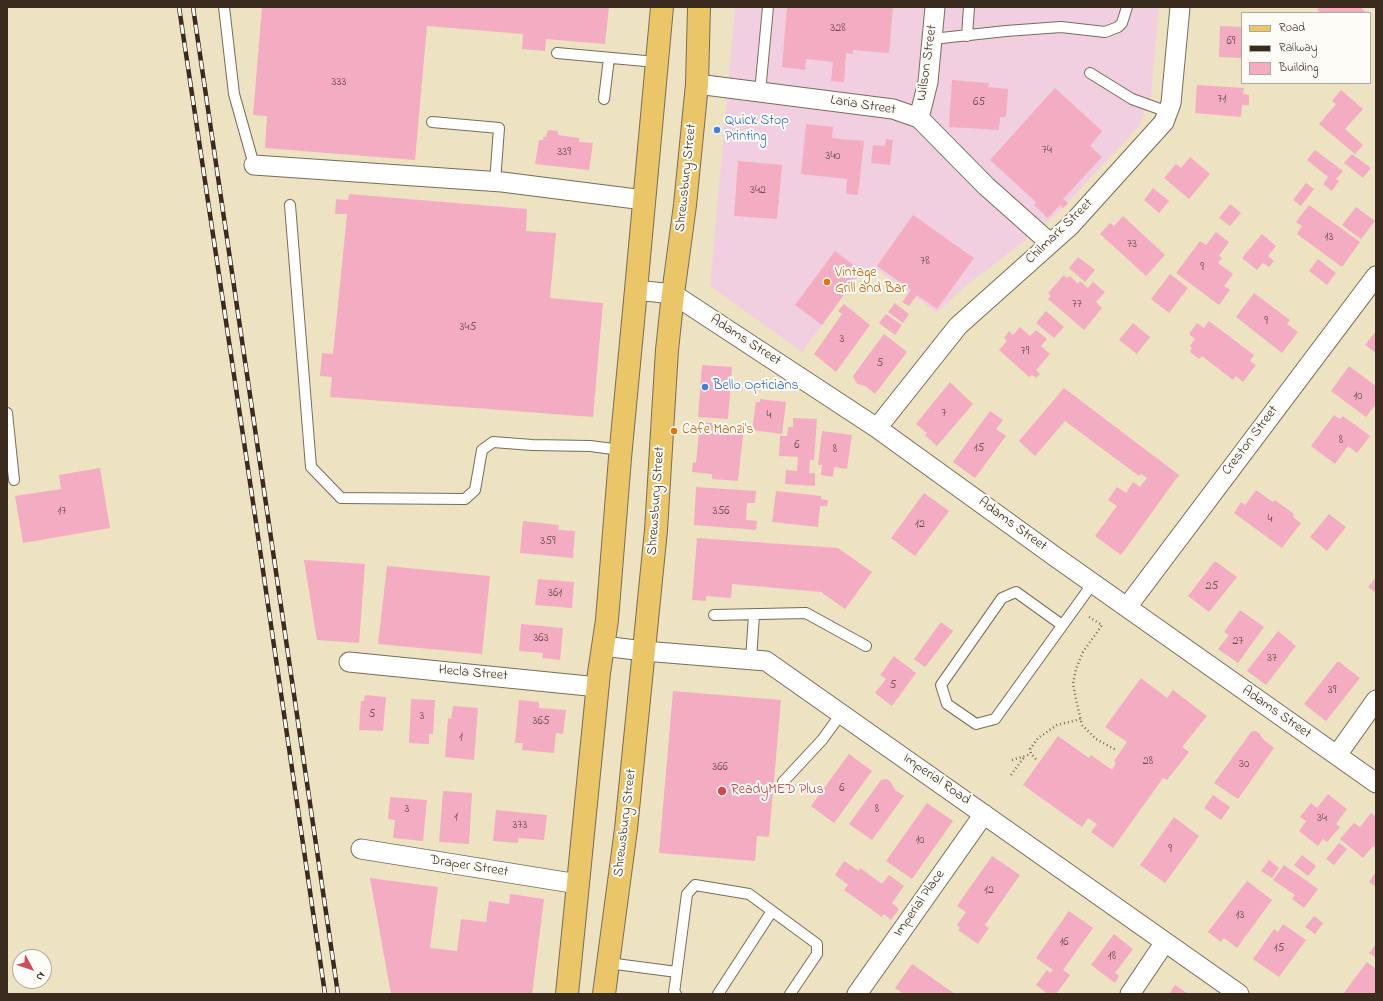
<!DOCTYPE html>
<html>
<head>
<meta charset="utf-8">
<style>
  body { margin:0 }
  #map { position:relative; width:1383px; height:1001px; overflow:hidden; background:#ede3c3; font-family:"Indie Flower",sans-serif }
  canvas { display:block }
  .frame { position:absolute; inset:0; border:8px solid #3b2a1e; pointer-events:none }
  .legend { position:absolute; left:1241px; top:12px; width:130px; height:72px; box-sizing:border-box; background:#fdfcf7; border:1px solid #afa8a0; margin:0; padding:5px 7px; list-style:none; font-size:12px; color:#3b2a1e }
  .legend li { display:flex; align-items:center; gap:8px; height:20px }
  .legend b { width:20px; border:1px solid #afa8a0 }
  .north { position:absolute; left:12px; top:949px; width:40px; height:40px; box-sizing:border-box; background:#fdfcf7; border:1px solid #afa8a0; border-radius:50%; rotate:130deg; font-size:11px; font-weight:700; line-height:16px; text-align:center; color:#3b2a1e }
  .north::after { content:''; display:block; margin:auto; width:14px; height:18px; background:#d1495b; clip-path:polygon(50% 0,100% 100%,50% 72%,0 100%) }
</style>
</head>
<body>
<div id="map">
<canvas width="1383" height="1001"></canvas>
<div class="frame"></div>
<ul class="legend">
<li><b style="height:5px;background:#ebc669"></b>Road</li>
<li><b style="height:5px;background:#3b2a1e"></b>Railway</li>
<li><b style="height:11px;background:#f3acc2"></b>Building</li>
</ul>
<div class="north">N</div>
</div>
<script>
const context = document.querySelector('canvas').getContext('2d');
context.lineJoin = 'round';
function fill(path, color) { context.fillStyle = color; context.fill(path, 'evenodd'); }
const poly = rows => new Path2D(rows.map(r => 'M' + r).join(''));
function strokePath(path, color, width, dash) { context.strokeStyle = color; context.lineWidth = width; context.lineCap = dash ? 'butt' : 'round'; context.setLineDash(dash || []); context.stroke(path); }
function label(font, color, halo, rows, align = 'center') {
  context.font = font + ' "Indie Flower",sans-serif'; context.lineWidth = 4; context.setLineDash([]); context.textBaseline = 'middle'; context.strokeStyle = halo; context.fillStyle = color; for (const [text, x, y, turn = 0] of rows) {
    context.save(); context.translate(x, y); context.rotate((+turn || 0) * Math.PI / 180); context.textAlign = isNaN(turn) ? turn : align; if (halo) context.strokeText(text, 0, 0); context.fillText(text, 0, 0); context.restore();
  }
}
fill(poly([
  [735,7,1159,7,1151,97,1139,126,1060,211,1026,240,963,288,937,313,879,271,860,274,802,352,710,286]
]), '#f2cfe0');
fill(poly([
  [262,7,609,7,605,44,546,39,545,51,522,49,523,34,427,26,415,160,265,148,267,116,253,115],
  [787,7,893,7,889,53,853,50,853,54,846,53,844,82,831,81,833,62,806,59,805,70,782,67],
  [1320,7,1360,7,1367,13,1321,13,1317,10],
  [1220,26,1242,27,1242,58,1219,57],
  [952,80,989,83,988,87,1008,89,1006,117,1000,117,999,130,949,127],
  [1197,85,1244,88,1243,94,1249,95,1249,105,1242,105,1241,117,1195,113],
  [1055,88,1102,131,1090,146,1102,157,1063,199,1068,203,1063,208,1060,205,1048,218,1034,205,1036,202,990,160],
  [1341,90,1363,109,1345,129,1363,145,1355,154,1319,124,1336,104,1332,101],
  [806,124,833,127,832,138,864,141,858,195,846,194,847,179,801,174],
  [548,130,558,131,558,135,579,138,579,142,593,143,589,170,535,164,539,140,543,140,543,137,546,137],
  [886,139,893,140,890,165,871,163,873,145,885,146],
  [1315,150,1343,171,1336,179,1339,181,1332,191,1323,184,1328,177,1307,160],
  [1352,154,1371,168,1363,178,1344,163],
  [1190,157,1210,174,1189,199,1164,178,1176,164,1181,168],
  [738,161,782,165,777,219,734,216],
  [1306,183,1314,189,1301,206,1293,200],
  [1153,188,1169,201,1159,213,1144,200],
  [349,194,527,209,526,231,556,233,550,298,603,303,593,417,330,397,332,377,320,376,322,353,333,354,347,214,335,214,336,199,348,200],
  [1230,204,1241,213,1230,226,1219,218],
  [1309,205,1360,242,1342,267,1297,234,1302,226,1296,222],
  [1356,207,1375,221,1361,239,1342,225],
  [913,215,974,258,937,309,917,295,909,306,902,302,911,290,877,266],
  [1123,216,1165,255,1146,276,1100,234,1110,223,1114,226],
  [1216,232,1229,242,1219,256,1222,258,1218,263,1233,274,1224,286,1230,290,1219,305,1176,273,1200,241,1206,245],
  [1262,234,1276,246,1268,256,1274,261,1269,267,1263,263,1257,270,1242,258],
  [835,251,861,271,822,325,795,305],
  [1078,257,1095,270,1085,282,1069,268],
  [1318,259,1336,273,1327,285,1309,271],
  [1170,274,1188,288,1169,313,1151,299],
  [1064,275,1067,278,1070,276,1078,284,1080,281,1088,288,1093,282,1105,292,1096,302,1102,308,1084,330,1048,299,1051,296,1048,293],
  [1254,293,1290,320,1287,324,1298,332,1282,353,1236,317],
  [895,303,909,314,903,323,888,312],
  [844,304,870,325,836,372,814,354,842,314,838,311],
  [1046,311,1064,327,1054,338,1036,323],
  [886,314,902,325,895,335,879,323],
  [1209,321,1254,355,1250,361,1256,365,1243,382,1236,376,1233,380,1202,356,1199,359,1190,352,1192,348,1190,346,1195,339,1189,334,1197,323,1204,328],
  [1133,323,1150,337,1137,354,1119,340],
  [1020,327,1030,336,1036,330,1047,339,1041,346,1050,354,1036,370,1040,374,1036,378,1032,375,1029,377,999,350,1007,341,1004,338,1009,331,1013,335],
  [1376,331,1376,353,1365,345],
  [884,334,907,352,875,394,865,386,857,384,853,376],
  [702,365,732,367,728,419,698,417],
  [1349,366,1376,386,1376,404,1366,417,1331,391],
  [950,382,973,404,937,446,925,435,927,433,916,424],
  [1064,388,1179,475,1121,555,1095,536,1117,506,1108,500,1117,487,1126,493,1133,482,1140,487,1147,478,1141,474,1139,476,1065,421,1035,456,1019,441],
  [760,399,786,402,782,434,752,430,756,402,760,402],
  [990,411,1003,420,996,429,1006,436,975,478,953,462],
  [1334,415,1340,419,1343,416,1370,436,1357,453,1348,446,1335,464,1311,446],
  [793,418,817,419,814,460,810,460,809,473,815,473,815,486,785,484,786,470,797,471,798,457,779,456,780,436,787,436,788,427,793,427],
  [700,422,744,426,738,481,712,479,712,474,692,472,693,462,696,463],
  [822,431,852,435,847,469,834,467,833,477,821,475,822,465,818,465],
  [100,468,110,528,23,543,15,496,61,489,59,475],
  [696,487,756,491,755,503,747,503,746,520,757,521,756,530,694,525],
  [1256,490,1273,502,1275,500,1294,514,1293,517,1301,523,1282,548,1234,513,1241,502,1245,505],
  [776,491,821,496,821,499,828,500,827,506,820,506,818,527,772,522],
  [924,493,949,511,915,556,891,538],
  [1329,514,1346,527,1327,551,1310,537],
  [523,521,559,525,558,530,575,531,573,558,520,553],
  [697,538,838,548,872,572,845,609,821,592,732,584,731,598,706,596,706,601,692,600],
  [304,560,365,564,359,643,317,640],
  [1215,561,1237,577,1209,612,1188,596],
  [387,566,490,576,482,654,378,644],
  [1376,577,1376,593,1368,587],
  [538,579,574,582,572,608,535,605],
  [1240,610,1264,627,1238,663,1218,649,1229,635,1224,632],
  [941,622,953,631,925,667,914,659],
  [521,624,563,628,560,660,542,658,543,653,519,651],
  [1278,631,1296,646,1266,685,1247,671],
  [894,656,916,673,892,706,875,693,886,679,880,675],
  [1338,661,1360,678,1326,721,1304,704],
  [1141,678,1167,698,1173,690,1207,716,1182,747,1189,752,1167,780,1163,778,1113,848,1091,832,1097,824,1088,818,1082,827,1023,785,1058,736,1089,758,1091,755,1112,770,1116,763,1114,761,1127,742,1105,727],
  [673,691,781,700,769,837,757,836,755,861,659,853],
  [365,695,386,697,383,731,359,730,361,701,364,701],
  [411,699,435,700,433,734,429,734,429,744,409,743],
  [519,700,539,702,539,708,566,710,563,734,556,733,554,753,522,750,523,743,515,743],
  [453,706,478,708,474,760,445,757,448,718,451,719],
  [1255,731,1259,733,1263,739,1274,748,1238,799,1214,783,1251,732],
  [849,754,872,771,834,823,811,806],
  [886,779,890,781,895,790,904,796,872,840,849,824,881,780],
  [443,791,472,793,469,844,439,842],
  [1328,794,1347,809,1336,824,1340,827,1327,842,1323,839,1318,846,1299,831,1306,821,1300,817,1311,803,1317,808],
  [1213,795,1230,807,1221,820,1204,808],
  [390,797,427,800,423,841,393,838,395,820,388,819],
  [927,803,953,821,912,879,886,861],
  [496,810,547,815,544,840,518,838,518,843,493,841],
  [1371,813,1376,817,1376,849,1373,846,1363,858,1340,839,1354,823,1360,827],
  [1174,817,1199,836,1165,883,1140,865],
  [1339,843,1347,849,1334,865,1326,859],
  [1302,855,1316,866,1308,876,1294,865],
  [992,856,1020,875,985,925,989,928,978,944,958,930,960,928,957,925,966,912,957,906],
  [1269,860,1279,868,1272,878,1261,871],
  [844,861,859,871,860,868,882,884,889,875,904,886,892,903,899,909,891,920,884,914,882,917,844,890,848,885,835,875],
  [1284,865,1318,889,1304,908,1292,899,1295,895,1273,880],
  [1376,872,1376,887,1369,882],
  [370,878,438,887,430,948,457,951,461,919,486,922,489,901,509,904,510,894,544,899,532,994,391,994],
  [1247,881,1272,900,1237,948,1224,938,1221,942,1208,932],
  [1069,911,1093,928,1063,970,1070,975,1056,994,1048,994,1036,985,1047,970,1050,973,1053,970,1036,958],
  [1314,916,1323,923,1315,934,1305,927],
  [1283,924,1306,940,1279,977,1253,959,1274,929,1278,932],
  [1114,934,1133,949,1115,973,1119,976,1115,983,1091,965],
  [1376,944,1376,958,1369,953],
  [1367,962,1376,969,1376,994,1343,994],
  [912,964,955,994,904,994,895,988],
  [1175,985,1188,994,1169,994]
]), '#f3acc2');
const service = poly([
  [224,7,234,94,254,165],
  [967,36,969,7],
  [932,39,1006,31,1061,27,1105,32,1118,27,1122,23,1127,7],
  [557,53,656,62],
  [1090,73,1132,99,1168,112],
  [760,92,768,7],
  [604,99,609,58],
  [432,122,499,128,495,182],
  [290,205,311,467,341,498,465,499,475,490,482,450,493,442,532,445,590,446,621,450],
  [7,413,14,480],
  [714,615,806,613,866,646],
  [1062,625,1016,592,1002,598,941,685,947,704,976,724,995,719,1093,583],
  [751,660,754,615],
  [783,782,822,740,841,714],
  [608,963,677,972],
  [676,994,674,993,687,894,695,885,749,894,817,944,817,954,790,994],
  [718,994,772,911]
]);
const minor = poly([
  [697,84,893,109,919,118,986,186,1050,243],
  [919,118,928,82,935,7],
  [254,165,502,182,644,200],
  [636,290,673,294,877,428,1057,558,1376,783],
  [877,428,958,326,1070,226,1164,122,1171,103,1180,7],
  [1127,607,1376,276],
  [603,646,644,651,766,661,1239,994],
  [349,662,598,687],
  [1337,755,1376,700],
  [361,849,578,884],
  [857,994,984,814],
  [1130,994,1165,942]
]);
const primary = poly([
  [567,994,599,673,607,620,620,458,636,290,662,7],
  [604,994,626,829,656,530,667,350,673,294,685,205,697,84,699,7]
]);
strokePath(service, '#796b58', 12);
strokePath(minor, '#796b58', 21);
strokePath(primary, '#796b58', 24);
strokePath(poly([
  [1089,617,1102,625,1083,652,1076,669,1073,684,1077,704,1082,725,1096,739,1116,750],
  [1036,759,1031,754,1030,749,1038,738,1057,725,1081,719],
  [1012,760,1031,754],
  [1011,775,1025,756]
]), '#796b58', 2.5, [1, 3]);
strokePath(service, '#fff', 10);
strokePath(minor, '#fff', 19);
strokePath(primary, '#ebc669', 22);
const rail = poly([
  [179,7,254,509,325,994],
  [193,7,338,994]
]);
strokePath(rail, '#3b2a1e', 4.5);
strokePath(rail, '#fdfcf7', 3, [9]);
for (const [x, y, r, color] of [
  [717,130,4,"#3f7fe0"],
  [827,282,4,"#e8710a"],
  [705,387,4,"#3f7fe0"],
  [674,431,4,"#e8710a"],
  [722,791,5,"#e0444e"]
]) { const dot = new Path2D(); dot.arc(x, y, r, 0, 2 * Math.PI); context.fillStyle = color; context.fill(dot); strokePath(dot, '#fdfcf7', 1.5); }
label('12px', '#694a47', null, [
  ["328",838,29],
  ["69",1231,42],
  ["333",339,83],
  ["71",1222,100],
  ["65",979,103],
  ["74",1047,151],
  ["339",564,153],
  ["340",833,157],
  ["342",758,191],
  ["13",1329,238],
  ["73",1132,245],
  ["78",925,262],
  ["9",1202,268],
  ["77",1077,305],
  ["9",1266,322],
  ["345",468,328],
  ["3",842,340],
  ["79",1025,352],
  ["5",880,364],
  ["10",1358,397],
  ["7",944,414],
  ["4",769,416],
  ["8",1341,441],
  ["6",797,446],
  ["15",979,449],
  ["8",835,450],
  ["17",62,512],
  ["356",721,512],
  ["4",1270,520],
  ["12",920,525],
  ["359",548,542],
  ["25",1212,587],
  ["361",555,594],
  ["363",541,639],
  ["27",1238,642],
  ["37",1272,659],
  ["5",893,686],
  ["39",1332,691],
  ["5",372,715],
  ["3",422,717],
  ["365",541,722],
  ["1",461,738],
  ["28",1148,762],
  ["30",1244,765],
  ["366",720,768],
  ["6",842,789],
  ["3",407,810],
  ["8",877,810],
  ["1",456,818],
  ["34",1322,819],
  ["373",520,826],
  ["10",920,841],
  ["9",1170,850],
  ["12",989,891],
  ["13",1240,916],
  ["16",1064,943],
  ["15",1279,949],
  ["18",1112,957]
]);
label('14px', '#3b2a1e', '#fdfcf7', [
  ["Wilson Street",928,63,-82],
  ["Laria Street",863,106,9],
  ["Shrewsbury Street",687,178,-84],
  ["Chilmark Street",1060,232,-44],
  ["Adams Street",745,341,33],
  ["Creston Street",1251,441,-53],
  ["Shrewsbury Street",657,501,-86],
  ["Adams Street",1012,525,36],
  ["Hecla Street",473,674,5],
  ["Adams Street",1276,713,35],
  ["Imperial Road",936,780,35],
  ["Shrewsbury Street",626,823,-83],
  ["Draper Street",469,867,9],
  ["Imperial Place",920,904,-55]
]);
label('14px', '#366cbe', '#fdfcf7', [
  ["Quick Stop",725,122],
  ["Printing",725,138],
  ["Bello Opticians",713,387]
], 'left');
label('14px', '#c56008', '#fdfcf7', [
  ["Vintage",835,274],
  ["Grill and Bar",835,290],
  ["Cafe Manzi's",682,431]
], 'left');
label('14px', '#be3a42', '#fdfcf7', [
  ["ReadyMED Plus",731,791]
], 'left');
</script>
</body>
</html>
